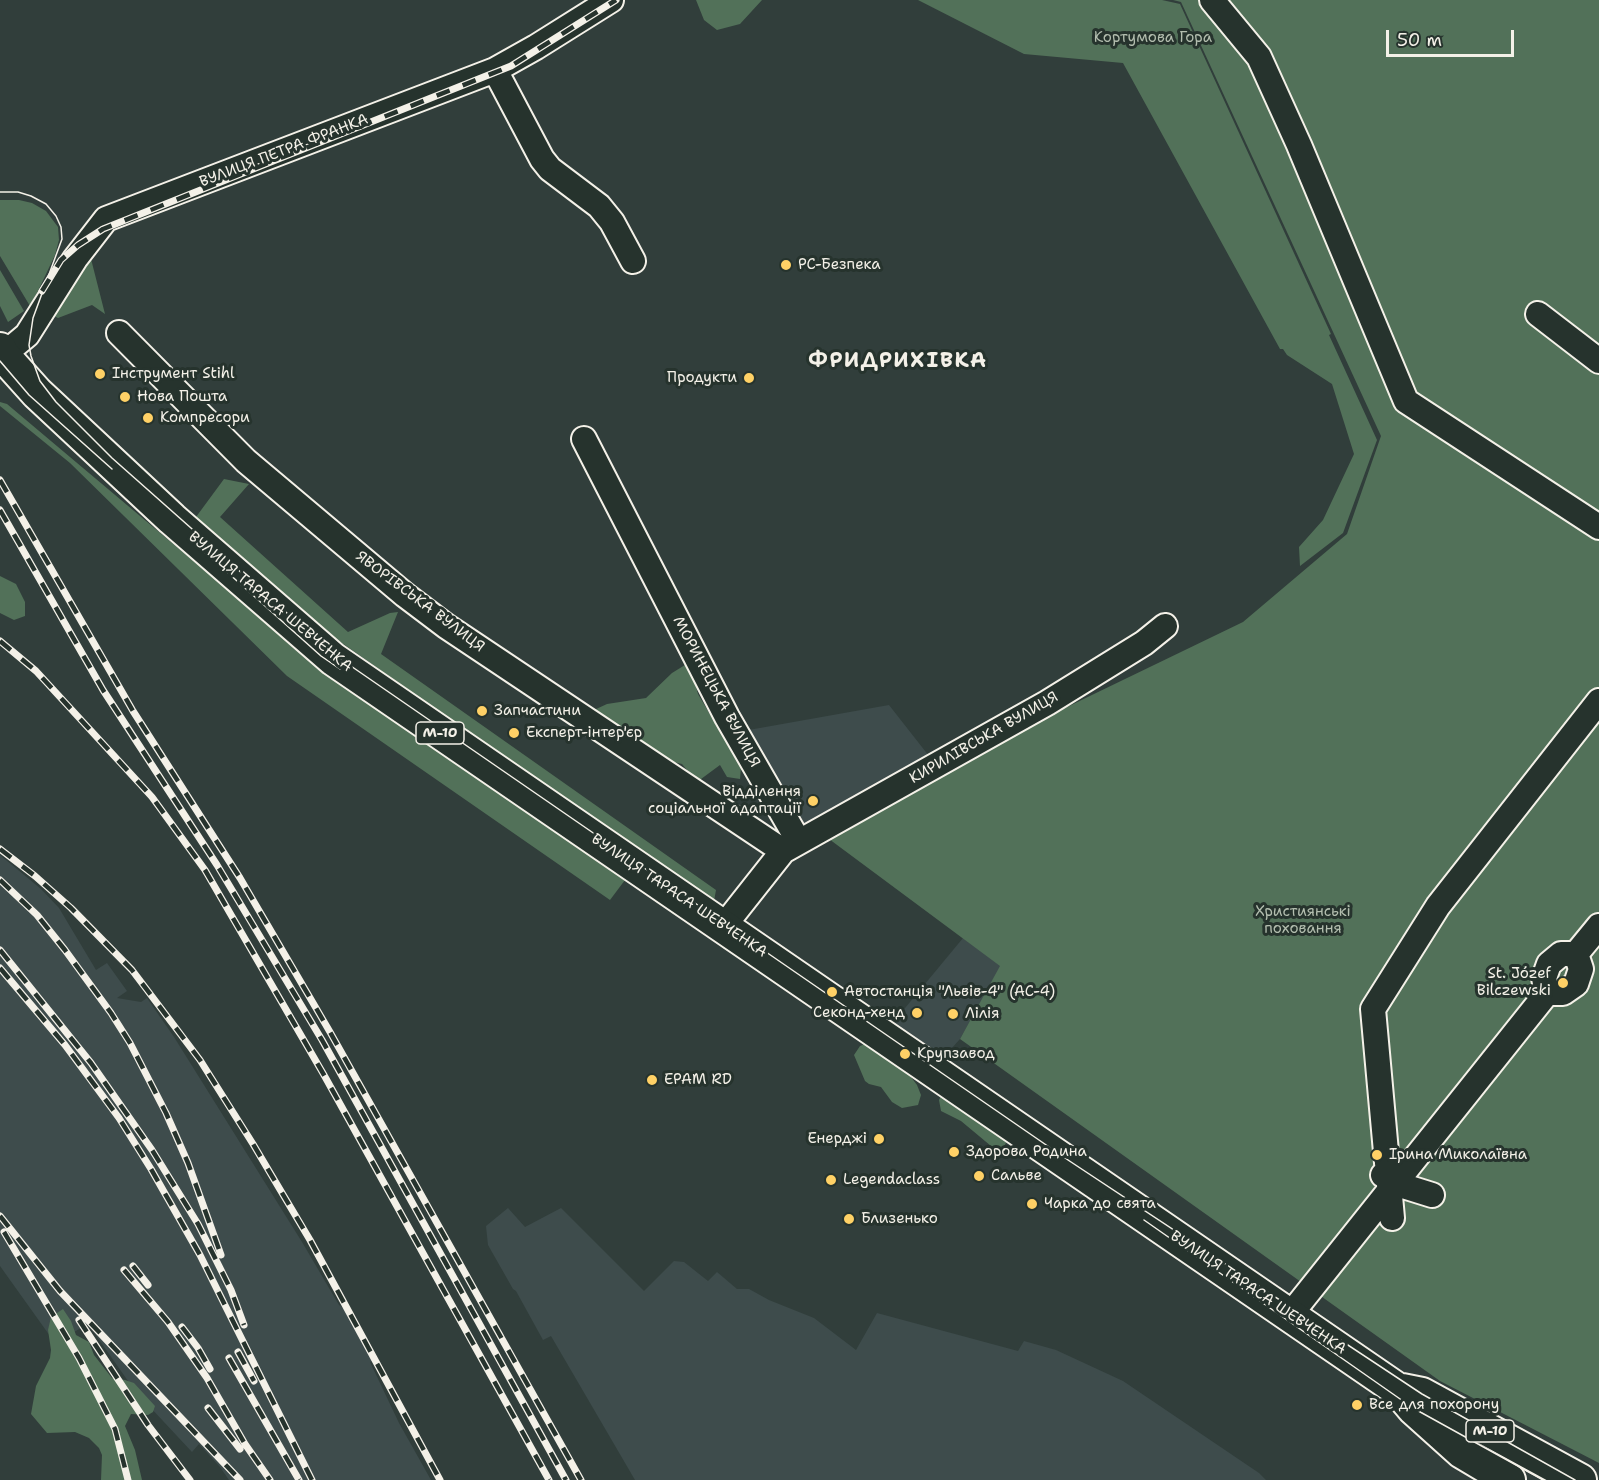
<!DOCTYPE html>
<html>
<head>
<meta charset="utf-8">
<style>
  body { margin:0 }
  #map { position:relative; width:1599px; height:1480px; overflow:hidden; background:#313e3b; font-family:"Shantell Sans",sans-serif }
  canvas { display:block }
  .scale { position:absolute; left:1386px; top:30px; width:128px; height:27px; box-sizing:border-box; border:3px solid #f4f1e8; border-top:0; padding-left:8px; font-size:18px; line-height:21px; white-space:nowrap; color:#f4f1e8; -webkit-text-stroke:4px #26332d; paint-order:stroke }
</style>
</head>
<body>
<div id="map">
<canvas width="1599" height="1480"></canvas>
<div class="scale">50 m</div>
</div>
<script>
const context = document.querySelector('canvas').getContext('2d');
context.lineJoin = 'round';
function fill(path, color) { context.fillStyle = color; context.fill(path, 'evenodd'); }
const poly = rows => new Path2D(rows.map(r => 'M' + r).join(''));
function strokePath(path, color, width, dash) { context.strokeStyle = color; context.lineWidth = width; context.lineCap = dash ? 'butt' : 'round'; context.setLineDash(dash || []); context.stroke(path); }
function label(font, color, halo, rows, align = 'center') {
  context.font = font + ' "Shantell Sans",sans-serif'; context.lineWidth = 6; context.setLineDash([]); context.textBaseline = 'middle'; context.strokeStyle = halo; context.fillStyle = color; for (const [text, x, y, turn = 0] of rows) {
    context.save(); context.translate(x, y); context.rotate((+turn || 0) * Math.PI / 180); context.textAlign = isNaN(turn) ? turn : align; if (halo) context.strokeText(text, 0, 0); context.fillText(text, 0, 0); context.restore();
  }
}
fill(poly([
  [889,705,929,756,812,826,795,821,743,731],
  [0,855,41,889,59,908,96,970,107,963,127,991,117,998,141,1002,147,998,174,1037,302,1242,339,1305,349,1312,375,1360,370,1362,399,1423,431,1480,229,1480,220,1467,199,1444,192,1452,135,1391,88,1324,55,1343,0,1266],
  [963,938,1001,966,960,1039,943,1058,891,1025],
  [508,1208,525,1227,561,1208,644,1291,674,1261,684,1262,708,1281,717,1272,737,1289,749,1289,769,1300,814,1318,856,1350,877,1313,1018,1351,1024,1341,1056,1350,1123,1381,1259,1473,1266,1480,635,1480,551,1336,543,1340,516,1291,513,1289,488,1245,486,1226]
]), '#3e4c4c');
fill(poly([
  [696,0,762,0,740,24,717,30,704,20],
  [918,0,1162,0,1180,4,1331,334,1329,335,1377,440,1343,533,1300,566,1299,547,1323,520,1354,454,1332,384,1287,355,1283,349,1280,349,1123,63,1024,54],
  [1173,0,1599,0,1599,1463,1440,1381,960,1039,1000,966,829,839,1005,737,1243,622,1347,534,1381,436,1181,2],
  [0,200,19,200,32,203,46,211,58,227,59,240,55,255,38,291,30,306,0,256],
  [90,255,105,314,92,305,58,318,52,315],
  [0,270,24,311,8,322,0,306],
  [0,402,7,404,304,654,625,880,610,900,287,676,70,463,0,406],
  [224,479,249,484,220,517,348,632,390,613,398,612,381,654,716,890,714,901,701,896,325,631,196,517],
  [0,576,16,584,25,602,25,616,14,620,0,613],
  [685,665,692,672,698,694,741,767,740,779,727,777,720,765,697,782,682,764,665,760,621,732,594,710,607,704,646,698,672,673],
  [870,1042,899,1061,917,1085,921,1095,918,1105,902,1108,892,1102,881,1087,869,1084,865,1081,854,1055,860,1046],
  [950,1093,1003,1131,1006,1143,1003,1148,991,1146,961,1121,941,1111,939,1100,941,1096],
  [63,1309,71,1321,76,1335,89,1342,94,1355,112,1378,125,1380,134,1383,155,1406,153,1412,148,1415,131,1414,125,1426,135,1450,142,1480,101,1480,102,1455,99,1448,89,1438,75,1432,47,1433,31,1414,36,1386,50,1358,51,1350,48,1330,51,1317]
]), '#527159');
const minor = poly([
  [1212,0,1259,57,1299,145,1406,401,1599,527],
  [495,70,542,159,550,169,599,206,612,222,633,261],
  [1538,314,1599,361],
  [119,333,246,461,405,595,446,626,783,851],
  [3,355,27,335,75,259,106,219,495,70,536,47,611,0],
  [584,439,727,717,799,842],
  [723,927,783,851,1047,703,1144,643,1165,626],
  [1576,954,1599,926],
  [1547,993,1563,993,1576,984,1581,969,1576,954],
  [1547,993,1544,978,1549,964,1561,954,1576,954],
  [1383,1175,1400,1185,1432,1195],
  [1392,1218,1373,1009,1438,906,1599,701],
  [1290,1315,1547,993]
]);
const major = poly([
  [0,349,3,355,37,393,172,519,333,659,1397,1389,1413,1408,1462,1452,1509,1480],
  [1402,1390,1422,1394,1580,1480]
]);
strokePath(minor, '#f4f1e8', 28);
strokePath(major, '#f4f1e8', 36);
strokePath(minor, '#26332d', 24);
strokePath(major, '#26332d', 32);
strokePath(poly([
  [0,192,18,192,31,196,46,204,56,216,61,227,62,239,33,318,29,345,31,356,40,381,56,402,112,458,332,653,1068,1160,1422,1394,1575,1480],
  [0,361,29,395,112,469],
  [199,547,321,656,340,669],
  [1144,1220,1413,1408,1543,1480]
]), '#f4f1e8', 1.5);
const rail = poly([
  [42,291,61,260,78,245,103,229,511,66,616,0],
  [0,480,133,711,240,878,330,1032,581,1480],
  [0,510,103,690,217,865,322,1040,566,1480],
  [0,641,36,671,152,797,205,870,324,1075,549,1480],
  [0,849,35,876,71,908,132,970,200,1060,253,1144,310,1240,440,1480],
  [0,880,37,915,65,950,111,1013,130,1043,166,1113,188,1163,221,1255],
  [0,950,91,1063,152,1150,198,1224,231,1290,244,1325],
  [0,968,65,1045,119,1118,151,1169,200,1255,312,1480],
  [0,1216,60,1291,240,1480],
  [4,1232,79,1358,115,1429,128,1480],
  [133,1266,148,1285],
  [124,1270,168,1322,207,1378,245,1444,270,1480],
  [79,1320,148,1425,190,1480],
  [182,1327,198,1348,210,1369],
  [238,1352,254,1381],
  [229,1358,299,1480],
  [208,1408,240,1449]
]);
strokePath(rail, '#f4f1e8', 7);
strokePath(rail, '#26332d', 4.5, [14]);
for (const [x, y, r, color] of [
  [786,265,6,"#ffd166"],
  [100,374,6,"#ffd166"],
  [749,378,6,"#ffd166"],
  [125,397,6,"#ffd166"],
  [148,418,6,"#ffd166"],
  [482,711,6,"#ffd166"],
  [514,733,6,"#ffd166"],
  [813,801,6,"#ffd166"],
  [1563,983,6,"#ffd166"],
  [832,992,6,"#ffd166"],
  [917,1013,6,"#ffd166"],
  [953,1014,6,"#ffd166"],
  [905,1054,6,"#ffd166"],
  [652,1080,6,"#ffd166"],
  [879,1139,6,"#ffd166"],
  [954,1152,6,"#ffd166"],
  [1377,1155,6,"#ffd166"],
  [979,1176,6,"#ffd166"],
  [831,1180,6,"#ffd166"],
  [1032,1204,6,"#ffd166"],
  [849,1219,6,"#ffd166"],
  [1357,1405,6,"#ffd166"]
]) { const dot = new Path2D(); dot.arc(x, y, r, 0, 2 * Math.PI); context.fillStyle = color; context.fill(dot); strokePath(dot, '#26332d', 2); }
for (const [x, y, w] of [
  [440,733,48],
  [1490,1431,48]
]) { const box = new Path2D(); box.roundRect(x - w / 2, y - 11, w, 22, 4.5); context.fillStyle = '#26332d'; context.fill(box); strokePath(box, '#f4f1e8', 1.5); }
label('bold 14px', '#f4f1e8', null, [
  ["М-10",440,733],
  ["М-10",1490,1431]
]);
label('15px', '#b3beaf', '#26332d', [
  ["Кортумова Гора",1153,38],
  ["Християнські",1303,912],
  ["поховання",1303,929]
]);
label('15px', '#f4f1e8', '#26332d', [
  ["ВУЛИЦЯ ПЕТРА ФРАНКА",284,151,-21],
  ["ВУЛИЦЯ ТАРАСА ШЕВЧЕНКА",270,602,40],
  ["ЯВОРІВСЬКА ВУЛИЦЯ",420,602,37],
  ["МОРИНЕЦЬКА ВУЛИЦЯ",716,692,62],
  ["КИРИЛІВСЬКА ВУЛИЦЯ",984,738,-30],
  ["ВУЛИЦЯ ТАРАСА ШЕВЧЕНКА",679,896,34],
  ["ВУЛИЦЯ ТАРАСА ШЕВЧЕНКА",1258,1293,34]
]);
label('15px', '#f4f1e8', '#26332d', [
  ["РС-Безпека",798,265],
  ["Інструмент Stihl",112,374],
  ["Продукти",737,378,"right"],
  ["Нова Пошта",137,397],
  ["Компресори",160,418],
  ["Запчастини",494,711],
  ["Експерт-інтер'єр",526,733],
  ["Відділення",801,792,"right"],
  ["соціальної адаптації",801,809,"right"],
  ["St. Józef",1551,974,"right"],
  ["Bilczewski",1551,991,"right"],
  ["Автостанція \"Львів-4\" (АС-4)",844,992],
  ["Секонд-хенд",905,1013,"right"],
  ["Лілія",965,1014],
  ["Крупзавод",917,1054],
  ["EPAM RD",664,1080],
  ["Енерджі",867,1139,"right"],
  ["Здорова Родина",966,1152],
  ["Ірина Миколаївна",1389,1155],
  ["Сальве",991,1176],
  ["Legendaclass",843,1180],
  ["Чарка до свята",1044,1204],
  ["Близенько",861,1219],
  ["Все для похорону",1369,1405]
], 'left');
context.letterSpacing = '1.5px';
label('bold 21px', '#f4f1e8', '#26332d', [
  ["ФРИДРИХІВКА",898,362]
]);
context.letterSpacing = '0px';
</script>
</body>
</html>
